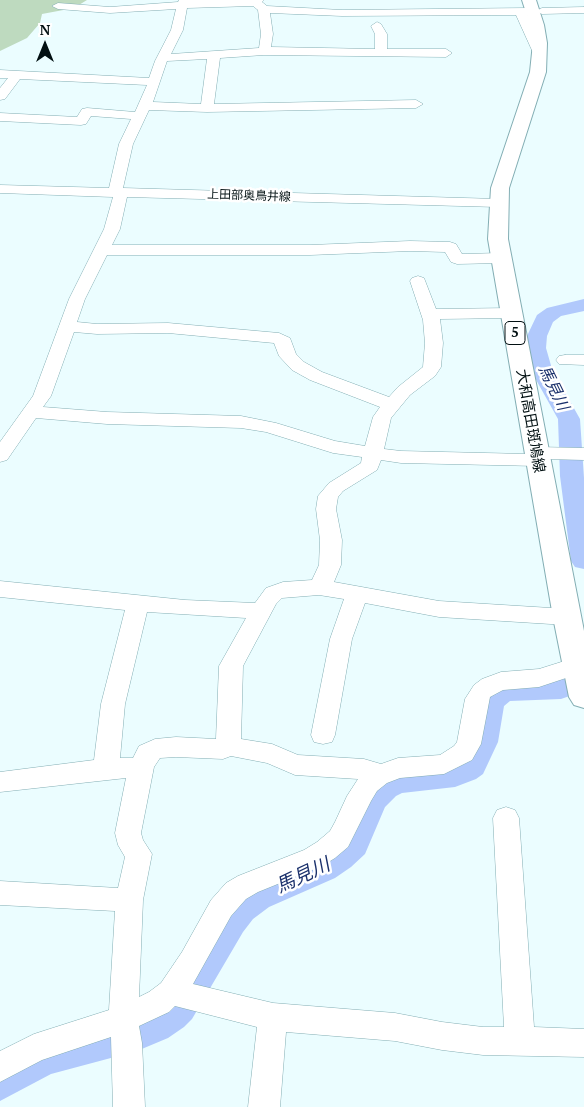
<!DOCTYPE html>
<html>
<head>
<meta charset="utf-8">
<style>
  body { margin:0 }
  #map { position:relative; width:584px; height:1107px; overflow:hidden; background:#ebfdff; font-family:"PT Serif",serif }
  canvas { display:block }
  .north { position:absolute; left:20px; top:20px; width:50px; height:50px; -webkit-text-stroke:4px #fff; paint-order:stroke; rotate:0deg; font-size:14px; font-weight:700; line-height:20px; text-align:center; color:#021012 }
  .north::after { content:''; display:block; margin:auto; width:18px; height:22px; background:#021012; clip-path:polygon(50% 0,100% 100%,50% 72%,0 100%) }
</style>
</head>
<body>
<div id="map">
<canvas width="584" height="1107"></canvas>
<div class="north">N</div>
</div>
<script>
const context = document.querySelector('canvas').getContext('2d');
context.lineJoin = 'round';
function fill(path, color) { context.fillStyle = color; context.fill(path, 'evenodd'); }
const poly = rows => new Path2D(rows.map(r => 'M' + r).join(''));
function strokePath(path, color, width, dash) { context.strokeStyle = color; context.lineWidth = width; context.lineCap = dash ? 'butt' : 'round'; context.setLineDash(dash || []); context.stroke(path); }
function label(font, color, halo, rows, align = 'center') {
  context.font = font + ' "PT Serif","Noto Sans JP",serif'; context.lineWidth = 5; context.setLineDash([]); context.textBaseline = 'middle'; context.strokeStyle = halo; context.fillStyle = color; for (const [text, x, y, turn = 0] of rows) {
    context.save(); context.translate(x, y); context.rotate((+turn || 0) * Math.PI / 180); context.textAlign = isNaN(turn) ? turn : align; if (halo) context.strokeText(text, 0, 0); context.fillText(text, 0, 0); context.restore();
  }
}
fill(poly([
  [0,0,87,0,74,8,42,14,40,23,27,38,0,51]
]), '#bedabf');
fill(poly([
  [584,299,584,311,561,316,553,322,547,336,546,348,552,369,580,419,584,478,584,569,575,567,571,561,560,476,558,419,530,369,526,348,527,336,537,315,547,308,584,299],
  [584,669,584,691,561,699,510,701,504,706,498,742,483,774,476,779,455,787,402,793,396,796,385,807,365,854,351,867,335,878,269,907,253,919,243,932,192,1019,184,1027,168,1038,137,1051,51,1074,0,1101,0,1064,44,1042,135,1018,160,1005,168,997,219,912,231,899,247,887,313,860,329,849,342,837,362,791,374,780,398,770,454,763,462,758,470,742,478,701,488,688,507,681,558,679,584,669]
]), '#b1c9fc');
const minor = poly([
  [179,0,264,0,262,2,267,6,342,10,527,8,533,11,527,14,545,54,543,57,535,57,516,15,342,16,270,13,273,34,271,47,375,49,375,34,371,26,377,22,381,24,387,34,387,49,446,49,452,53,446,57,264,55,220,58,214,104,416,100,423,104,416,108,207,112,149,110,133,144,123,188,498,199,503,200,505,203,503,206,498,207,127,197,120,229,112,245,310,245,410,241,450,242,456,244,462,254,501,253,507,255,509,258,507,261,501,263,457,264,451,262,445,252,410,251,310,255,107,255,85,299,77,322,97,324,168,323,279,333,290,338,296,354,304,362,322,372,389,397,398,387,423,367,425,343,423,320,410,281,412,278,418,276,424,278,436,309,511,308,517,309,519,313,517,317,511,318,440,319,443,343,441,367,435,376,410,395,391,418,384,449,401,451,527,454,529,449,536,447,584,448,584,460,547,459,545,464,538,466,401,463,381,460,377,470,343,491,338,497,336,509,342,540,341,565,334,582,439,601,567,609,575,611,578,617,575,623,567,625,439,617,365,603,352,639,335,735,332,742,323,744,314,742,311,735,330,639,344,599,319,595,282,598,276,604,243,666,241,739,272,744,298,755,364,759,381,764,398,758,440,755,454,746,457,742,465,699,474,685,482,679,501,672,539,669,577,657,584,660,584,672,539,687,503,690,490,697,481,744,472,760,444,774,400,778,387,783,377,791,371,801,348,847,335,858,322,866,258,892,246,899,231,916,193,984,273,1003,395,1013,442,1022,483,1027,504,1027,493,818,497,810,506,807,515,810,519,818,534,1027,584,1029,584,1057,483,1055,442,1050,395,1041,286,1032,280,1107,248,1107,257,1027,175,1006,169,1012,139,1026,142,1043,145,1107,113,1107,111,1037,42,1060,0,1082,0,1051,34,1034,109,1010,115,911,0,905,0,881,118,888,125,857,118,845,115,833,126,778,0,792,0,772,94,760,101,704,125,610,0,597,0,581,185,600,255,603,266,588,283,582,312,580,319,565,320,540,316,509,318,496,329,483,361,463,362,457,333,453,266,432,241,428,107,424,36,418,7,460,0,462,0,442,33,396,69,299,104,229,113,197,0,193,0,185,109,188,119,144,131,119,91,116,86,124,81,125,0,121,0,113,77,117,82,109,87,108,135,112,147,85,20,79,5,99,0,100,0,88,8,78,0,78,0,70,149,78,155,61,171,30,176,9,110,13,58,9,52,6,58,3,110,7,178,2,179,0],
  [253,6,258,10,261,34,259,48,171,54,183,30,187,8,253,6],
  [207,59,201,104,153,102,167,61,207,59],
  [74,332,97,334,168,333,274,343,279,356,292,370,310,380,380,407,373,417,365,446,335,441,276,423,241,416,107,412,43,407,51,396,74,332],
  [147,612,246,618,219,666,216,739,176,737,155,739,139,746,133,758,120,758,125,704,147,612],
  [231,756,267,763,295,775,358,779,347,796,335,822,330,831,317,842,304,850,238,876,226,883,211,900,182,952,161,983,149,992,139,997,143,900,152,854,143,840,141,833,154,767,160,758,176,757,223,759,231,756],
  [584,7,584,13,542,14,536,11,542,8,584,7],
  [565,355,584,355,584,365,559,364,556,360,559,356,565,355]
]);
const major = poly([
  [522,0,536,0,544,25,547,43,546,72,509,188,508,239,584,631,584,708,574,705,569,697,553,617,488,239,491,188,530,72,533,43,530,25,522,0]
]);
strokePath(minor, '#83aeb4', 1);
strokePath(major, '#83aeb4', 2);
fill(minor, '#fff');
fill(major, '#fff');
label('12px', '#021012', '#fff', [
  ["上田部奥鳥井線",249,196,2]
]);
for (const [x, y, w] of [
  [515,333,20]
]) { const box = new Path2D(); box.roundRect(x - w / 2, y - 11.5, w, 23, 4); context.fillStyle = '#fff'; context.fill(box); strokePath(box, '#021012', 1); }
label('bold 14px', '#021012', null, [
  ["5",515,333]
]);
label('15px', '#021012', '#fff', [
  ["大和高田斑鳩線",530,421,80]
]);
label('italic 16px', '#1b316c', '#fff', [
  ["馬見川",553,388,64]
]);
label('italic 19px', '#1b316c', '#fff', [
  ["馬見川",303,876,-25]
]);
</script>
</body>
</html>
